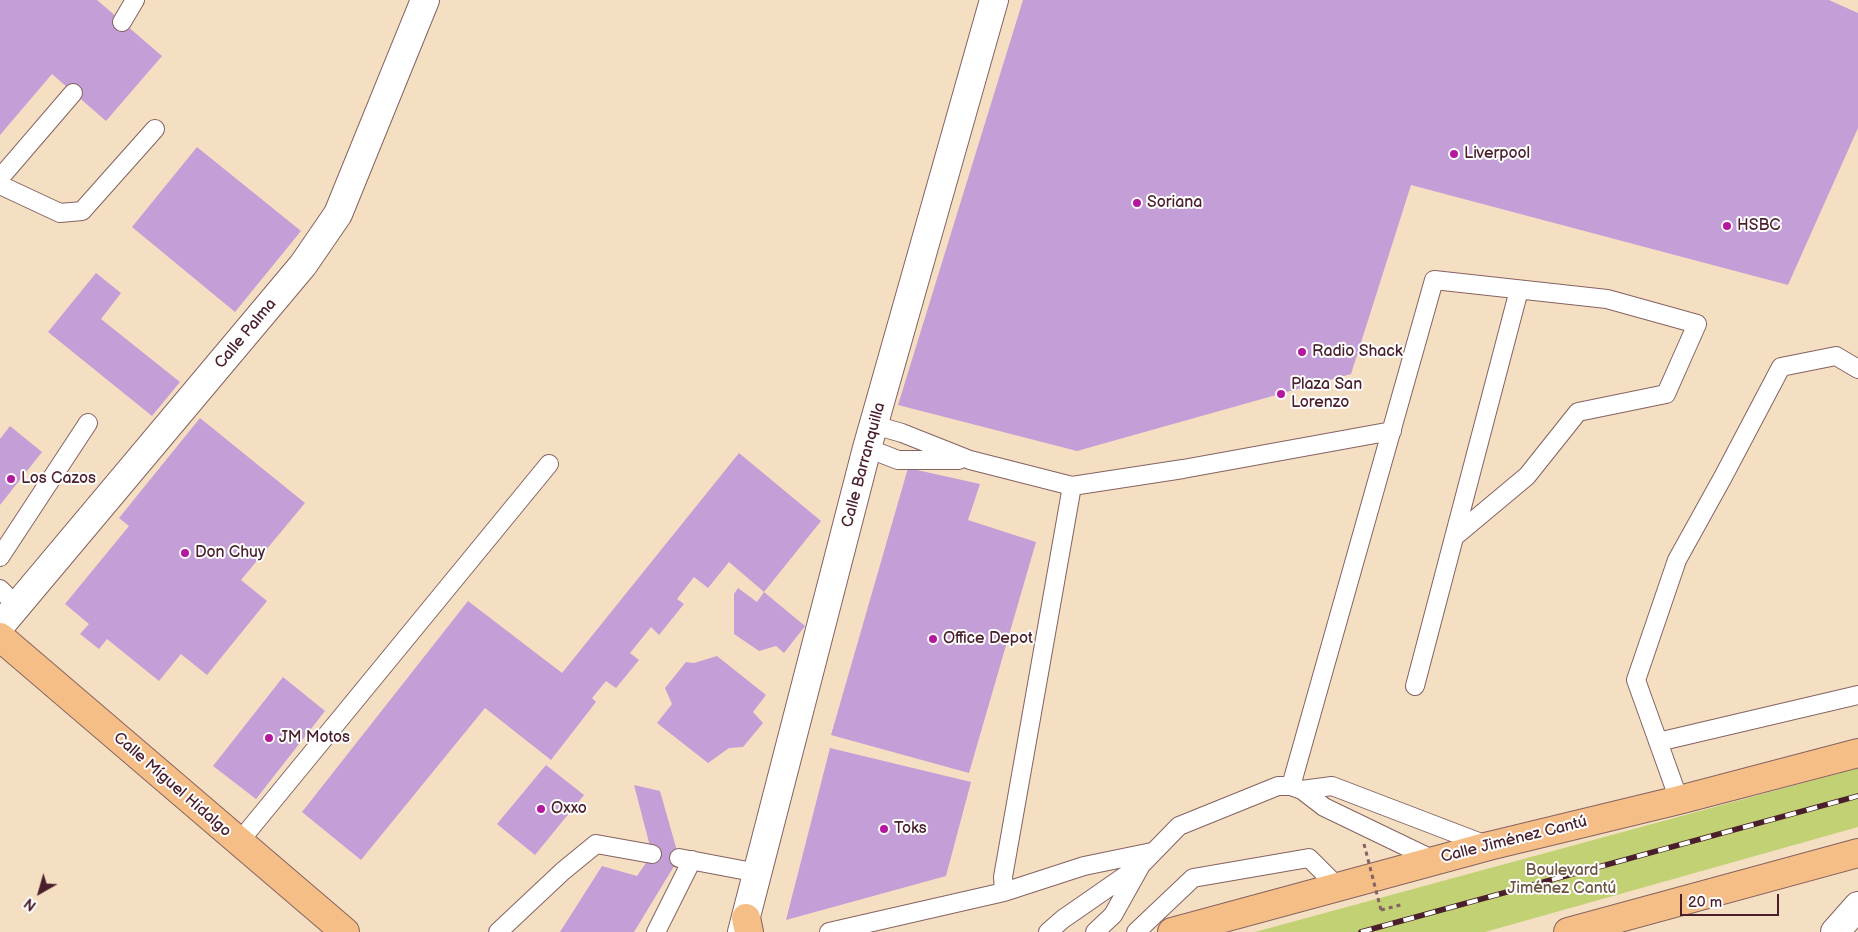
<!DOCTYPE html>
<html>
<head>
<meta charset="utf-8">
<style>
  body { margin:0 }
  #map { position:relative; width:1858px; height:932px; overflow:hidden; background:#f4dfc2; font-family:"Balsamiq Sans",sans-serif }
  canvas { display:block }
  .north { position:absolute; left:15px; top:867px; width:50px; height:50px; -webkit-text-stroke:4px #fff; paint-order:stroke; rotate:218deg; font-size:14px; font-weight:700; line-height:20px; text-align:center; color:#4a1f2b }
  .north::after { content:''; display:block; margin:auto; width:18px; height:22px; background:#4a1f2b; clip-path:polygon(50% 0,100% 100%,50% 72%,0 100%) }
  .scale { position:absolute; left:1680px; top:894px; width:99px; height:22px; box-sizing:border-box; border:2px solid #4a1f2b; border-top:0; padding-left:6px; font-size:15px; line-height:18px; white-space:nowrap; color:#4a1f2b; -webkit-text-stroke:4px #fff; paint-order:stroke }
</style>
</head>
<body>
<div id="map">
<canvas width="1858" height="932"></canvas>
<div class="north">N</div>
<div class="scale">20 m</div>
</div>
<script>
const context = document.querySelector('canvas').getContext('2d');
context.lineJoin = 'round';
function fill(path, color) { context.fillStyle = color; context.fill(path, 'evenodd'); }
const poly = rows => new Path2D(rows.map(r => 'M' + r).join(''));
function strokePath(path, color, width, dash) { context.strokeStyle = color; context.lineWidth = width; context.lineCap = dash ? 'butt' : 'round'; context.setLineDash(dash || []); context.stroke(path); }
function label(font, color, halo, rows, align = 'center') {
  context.font = font + ' "Balsamiq Sans",sans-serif'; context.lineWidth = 4; context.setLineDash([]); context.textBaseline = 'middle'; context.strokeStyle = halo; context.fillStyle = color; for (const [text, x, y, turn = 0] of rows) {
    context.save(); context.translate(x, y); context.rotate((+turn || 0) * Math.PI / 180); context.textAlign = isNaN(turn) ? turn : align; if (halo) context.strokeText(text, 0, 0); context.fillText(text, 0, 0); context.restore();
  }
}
fill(poly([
  [1858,768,1858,827,1485,932,1255,932]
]), '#c1d174');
fill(poly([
  [0,0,97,0,162,56,106,121,52,74,0,135],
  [1023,0,1829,0,1858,13,1858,128,1788,285,1411,185,1351,374,1077,451,898,405],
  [197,147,301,231,235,312,132,227],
  [96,273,121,293,101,319,180,382,152,416,48,332],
  [200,418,305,503,241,580,267,601,207,675,181,654,159,681,107,639,99,649,80,634,89,624,65,604,129,526,119,518],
  [10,426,42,452,0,505,0,439],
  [739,453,821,521,764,592,729,562,708,588,694,577,677,599,684,604,659,635,651,627,630,653,639,660,616,688,606,681,592,698,596,702,551,760,485,708,361,860,302,812,468,601,562,673],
  [908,468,980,484,968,520,1036,542,969,773,831,735],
  [738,588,757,602,764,592,805,626,784,653,776,646,759,651,734,634,734,594],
  [717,656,766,695,753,712,763,723,743,747,729,748,708,763,657,723,672,704,665,688,686,662,694,663],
  [283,677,325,711,256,799,213,766],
  [830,748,971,782,946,876,786,920],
  [546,765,584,795,535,855,497,824],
  [634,785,660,791,679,858,634,932,560,932,602,866,637,876,652,854]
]), '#c49fd7');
const lane = poly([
  [122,22,135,0],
  [0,178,73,93],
  [0,185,60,213,82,211,155,129],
  [874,425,902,433,970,460,1072,486],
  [867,448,898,460,959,460],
  [0,557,88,423],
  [0,589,17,606],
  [1415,686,1519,290],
  [1658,742,1858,695],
  [1291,786,1434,280,1607,299,1697,324,1666,394,1578,412,1527,476,1454,537],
  [1302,790,1332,786,1489,846],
  [1679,800,1636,680,1677,560,1723,477,1781,367,1836,356,1858,369],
  [239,842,549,464],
  [1152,852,1084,866,1004,892,1003,877,1072,486,1183,469,1392,431],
  [679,858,758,873],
  [498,932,563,871,596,844,652,854],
  [656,932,692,860],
  [829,932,1004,892],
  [1048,932,1063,919,1138,867],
  [1095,932,1113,915,1141,865,1179,826,1278,786,1291,786,1302,790,1324,807,1434,860],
  [1136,932,1193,878,1309,858,1338,887]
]);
const street = poly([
  [0,626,303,265,338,214,425,0],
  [742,932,867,448,994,0],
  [1835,932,1858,906]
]);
const primary = poly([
  [0,637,345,932],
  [746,918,749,932],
  [1172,932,1489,846,1679,800,1858,753],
  [1568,932,1858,853]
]);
strokePath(lane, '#866260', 20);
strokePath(street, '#866260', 30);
strokePath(primary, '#866260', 30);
strokePath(poly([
  [1381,910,1404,904]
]), '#866260', 3, [4, 4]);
strokePath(lane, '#fff', 18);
strokePath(street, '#fff', 28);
strokePath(primary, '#f6be87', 28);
const rail = poly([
  [1361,932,1858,796]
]);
strokePath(rail, '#4a1f2b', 5.5);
strokePath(rail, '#fff', 4, [11]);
strokePath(poly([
  [1364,844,1381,910]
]), '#866260', 3, [4, 4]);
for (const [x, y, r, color] of [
  [1454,154,5,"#b5179e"],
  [1137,203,5,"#b5179e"],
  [1727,226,5,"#b5179e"],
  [1302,352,5,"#b5179e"],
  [1281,394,5,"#b5179e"],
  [11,479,5,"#b5179e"],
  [185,553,5,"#b5179e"],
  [933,639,5,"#b5179e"],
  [269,738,5,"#b5179e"],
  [541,809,5,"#b5179e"],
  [884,829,5,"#b5179e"]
]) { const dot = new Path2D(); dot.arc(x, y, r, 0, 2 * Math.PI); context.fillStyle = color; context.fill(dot); strokePath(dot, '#fff', 2); }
label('16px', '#4a1f2b', '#fff', [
  ["Liverpool",1464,154],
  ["Soriana",1147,203],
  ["HSBC",1737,226],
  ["Radio Shack",1312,352],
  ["Plaza San",1291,385],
  ["Lorenzo",1291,403],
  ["Los Cazos",21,479],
  ["Don Chuy",195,553],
  ["Office Depot",943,639],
  ["JM Motos",279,738],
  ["Oxxo",551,809],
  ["Toks",894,829]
], 'left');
label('16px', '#4a1f2b', '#fff', [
  ["Calle Palma",246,334,-50],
  ["Calle Barranquilla",864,465,-75],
  ["Calle Míguel Hidalgo",172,785,41],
  ["Calle Jiménez Cantú",1514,840,-14]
]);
label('16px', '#6e5441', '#fff', [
  ["Boulevard",1562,871],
  ["Jiménez Cantú",1562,889]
]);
</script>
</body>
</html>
